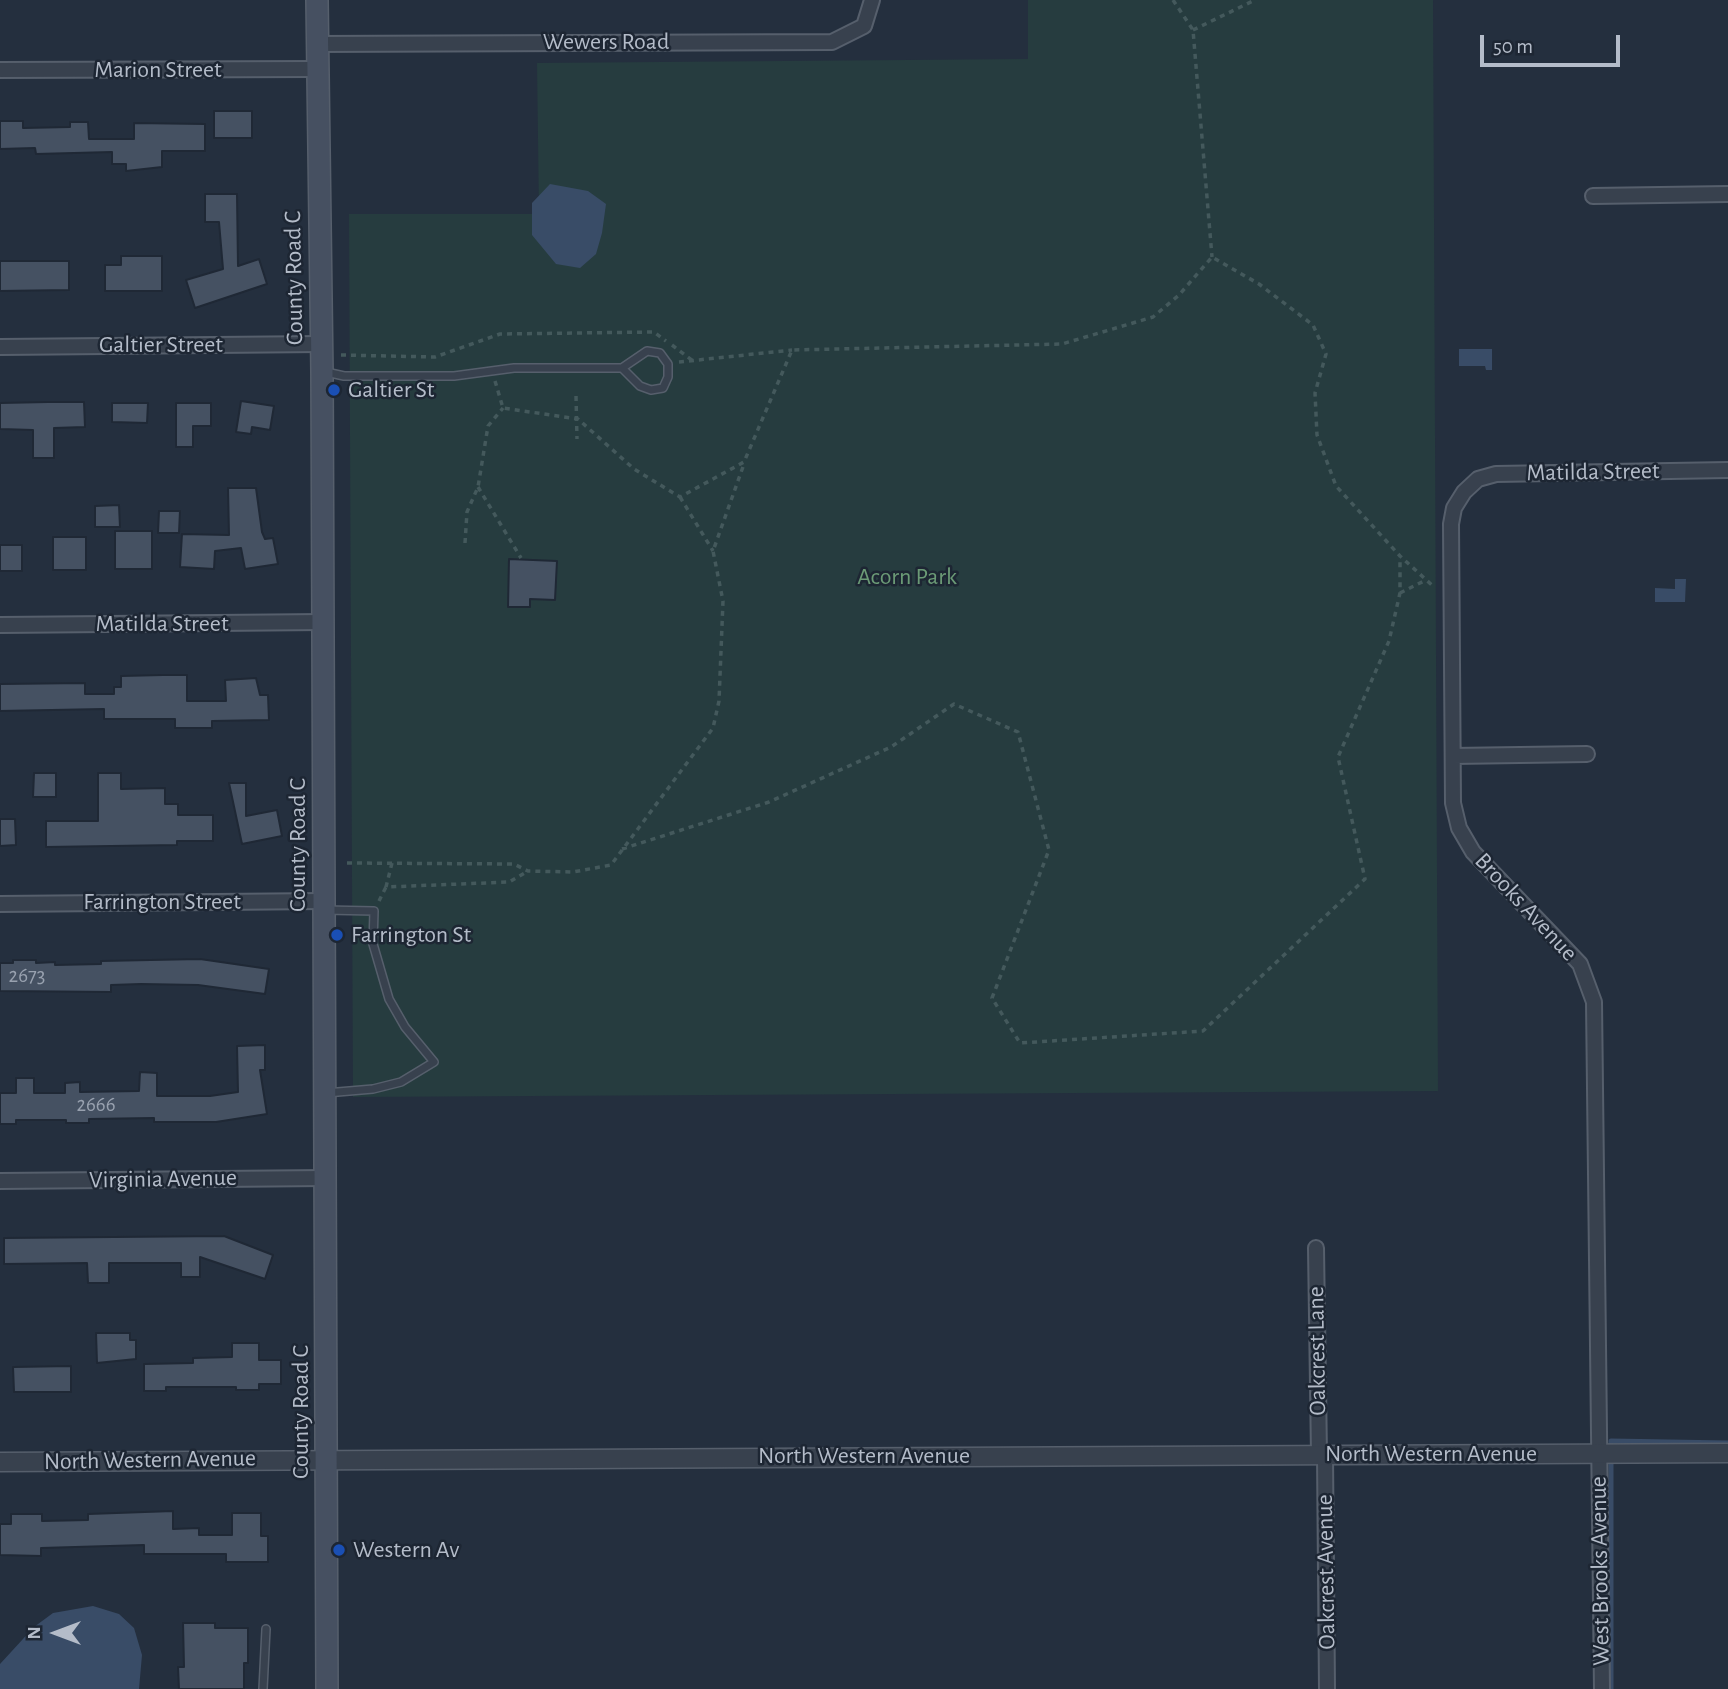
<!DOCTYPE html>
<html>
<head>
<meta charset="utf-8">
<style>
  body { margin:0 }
  #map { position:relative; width:1728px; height:1689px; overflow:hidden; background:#242f3e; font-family:"Alegreya Sans",sans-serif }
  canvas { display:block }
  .north { position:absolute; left:21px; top:1598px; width:70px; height:70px; -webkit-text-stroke:5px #1d2633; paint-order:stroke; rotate:270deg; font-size:19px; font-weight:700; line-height:28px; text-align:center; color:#b4bcc9 }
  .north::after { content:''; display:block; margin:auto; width:24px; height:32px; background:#b4bcc9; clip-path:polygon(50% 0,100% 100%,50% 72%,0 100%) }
  .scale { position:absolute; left:1480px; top:35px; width:140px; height:32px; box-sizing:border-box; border:4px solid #b4bcc9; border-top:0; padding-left:9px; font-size:21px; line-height:24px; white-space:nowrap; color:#b4bcc9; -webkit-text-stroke:5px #1d2633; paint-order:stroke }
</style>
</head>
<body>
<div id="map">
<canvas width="1728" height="1689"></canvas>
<div class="north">N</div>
<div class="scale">50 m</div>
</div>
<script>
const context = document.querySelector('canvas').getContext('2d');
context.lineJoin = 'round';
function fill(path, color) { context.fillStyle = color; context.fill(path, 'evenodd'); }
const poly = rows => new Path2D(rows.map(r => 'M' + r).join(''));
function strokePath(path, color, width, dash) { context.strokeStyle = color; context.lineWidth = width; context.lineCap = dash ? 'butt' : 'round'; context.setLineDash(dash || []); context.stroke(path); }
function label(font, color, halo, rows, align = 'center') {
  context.font = font + ' "Alegreya Sans",sans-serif'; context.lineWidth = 5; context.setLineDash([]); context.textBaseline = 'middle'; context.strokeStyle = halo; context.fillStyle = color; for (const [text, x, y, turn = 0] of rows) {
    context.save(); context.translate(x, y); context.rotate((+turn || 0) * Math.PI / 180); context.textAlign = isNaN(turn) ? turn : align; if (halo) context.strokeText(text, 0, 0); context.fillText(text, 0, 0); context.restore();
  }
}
fill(poly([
  [1028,0,1433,0,1438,1091,353,1097,349,214,539,214,537,63,1028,59]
]), '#263c3f');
fill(poly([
  [550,184,588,191,606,204,602,233,596,254,580,268,556,264,532,235,532,203],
  [1459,349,1492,349,1492,370,1486,370,1485,366,1459,366],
  [1675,579,1686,579,1685,602,1655,602,1655,588,1675,589],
  [93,1606,119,1614,134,1628,142,1655,139,1689,0,1689,0,1664,34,1627,53,1613]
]), '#394c67');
strokePath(poly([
  [1611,1689,1611,1441,1728,1443]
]), '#394c67', 5);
const building = poly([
  [214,111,252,111,252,138,214,138,214,111],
  [0,121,23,121,23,128,70,127,70,122,88,122,89,139,134,139,134,123,205,124,205,151,162,151,162,167,126,171,126,164,112,164,112,152,36,154,35,148,0,149,0,121],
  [205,194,237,194,238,266,259,259,267,284,195,308,186,280,223,269,219,222,205,222,205,194],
  [121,256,162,256,162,291,105,291,105,265,121,265,121,256],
  [0,261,69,261,69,290,0,291,0,261],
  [241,401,274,406,270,430,252,427,251,434,236,432,241,401],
  [48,402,84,402,85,427,54,428,54,458,33,458,33,430,0,429,0,403,48,402],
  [112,403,148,403,147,423,112,422,112,403],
  [176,403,211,403,211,426,193,426,193,447,176,447,176,403],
  [228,488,256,488,262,532,265,539,273,538,278,564,245,569,241,548,215,551,214,569,180,567,182,534,229,535,228,488],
  [119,505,120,527,95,527,95,506,119,505],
  [159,511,180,511,179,533,158,533,159,511],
  [115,531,152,531,152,569,115,569,115,531],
  [53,537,86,537,86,570,53,570,53,537],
  [0,545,22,545,22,571,0,571,0,545],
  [509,559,557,561,555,600,530,599,530,607,508,607,509,559],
  [163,675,187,675,187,701,226,701,225,680,256,678,260,695,268,695,269,720,212,721,212,728,175,728,175,719,104,719,104,709,0,711,0,684,85,683,85,694,114,694,114,687,121,687,121,676,163,675],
  [34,773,56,773,56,797,33,797,34,773],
  [98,773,121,773,121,789,165,788,165,804,178,804,178,815,213,815,213,841,177,841,177,845,46,847,46,821,98,821,98,773],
  [229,783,246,783,246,816,277,810,282,836,242,844,229,783],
  [0,819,15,819,16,845,0,846,0,819],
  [200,959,269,969,265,994,198,985,141,984,111,985,111,992,0,991,0,963,13,963,13,960,36,960,36,963,55,962,55,965,101,964,101,961,200,959],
  [265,1045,265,1070,260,1070,267,1114,216,1122,154,1122,154,1118,89,1119,89,1123,66,1123,66,1120,16,1120,16,1124,0,1124,0,1093,16,1093,16,1078,34,1078,34,1093,65,1093,65,1083,80,1082,80,1092,139,1091,140,1072,157,1073,157,1096,210,1096,238,1092,237,1046,265,1045],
  [224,1236,273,1255,265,1279,200,1257,200,1277,181,1277,181,1263,109,1263,109,1283,88,1283,87,1263,4,1264,4,1238,224,1236],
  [96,1333,130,1333,130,1340,136,1340,136,1359,97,1363,96,1333],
  [232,1343,259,1343,259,1360,281,1360,281,1384,259,1384,259,1390,236,1390,236,1387,166,1387,166,1391,144,1391,144,1364,193,1363,193,1358,232,1357,232,1343],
  [71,1366,71,1392,14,1392,13,1367,71,1366],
  [173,1511,173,1529,199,1528,199,1535,232,1535,232,1513,261,1513,261,1536,268,1536,268,1562,226,1562,226,1554,144,1554,144,1545,41,1548,41,1556,0,1555,0,1524,11,1524,11,1514,42,1514,42,1521,88,1520,88,1514,173,1511],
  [183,1623,215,1623,215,1628,248,1628,248,1663,244,1663,244,1689,179,1689,178,1667,184,1667,183,1623]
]);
fill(building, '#455162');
strokePath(building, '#1f2835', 2);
const service = poly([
  [326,372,344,376,454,376,514,368,622,368,640,386,651,390,663,388,668,377,668,364,660,353,647,351,622,368],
  [325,910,374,911,373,944,389,999,405,1027,434,1062,401,1082,373,1089,326,1093],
  [263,1689,266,1629]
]);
const minor = poly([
  [317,44,832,42,864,26,872,0],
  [0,70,317,69],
  [1593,196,1728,194],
  [0,347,321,344],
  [0,625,323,622],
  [1453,756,1587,754],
  [0,904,324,901],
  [0,1181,326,1178],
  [1316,1248,1319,1455],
  [1325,1455,1327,1689],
  [1602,1689,1594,1002,1580,964,1473,852,1459,828,1453,803,1451,524,1454,508,1464,492,1478,479,1496,474,1728,470]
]);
const tertiary = poly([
  [0,1462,1728,1453]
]);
const secondary = poly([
  [317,0,322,372,327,1689]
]);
strokePath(service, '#565f6c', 10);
strokePath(minor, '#565f6c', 18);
strokePath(tertiary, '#565f6c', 21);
strokePath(secondary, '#565f6c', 24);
strokePath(poly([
  [1173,0,1193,30,1212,257],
  [1193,30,1255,0],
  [672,345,693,361],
  [341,355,435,357,500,334,654,332,666,341],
  [679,362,792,350],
  [495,381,503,408,578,419,634,469,680,497,744,462,792,350,1062,344,1153,317,1179,295,1212,257,1259,284,1313,325,1326,354,1315,393,1317,435,1336,486,1400,556,1434,587],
  [576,396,577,439],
  [478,487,521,558],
  [680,497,713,551],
  [465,543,467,512,478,487,488,426,503,408],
  [1400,593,1426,580],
  [622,849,769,802,891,747,954,704,1018,732,1049,850,992,998,1020,1043,1203,1031,1365,879,1338,757,1389,641,1400,593,1400,556],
  [347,863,514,864,528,871,573,872,611,865,713,728,719,701,723,601,713,551,744,464],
  [392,863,386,887,509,882,528,871],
  [379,901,386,887]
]), '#44595c', 3.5, [5, 5]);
strokePath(service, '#38414e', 7);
strokePath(minor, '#38414e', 14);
strokePath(tertiary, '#38414e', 18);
strokePath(secondary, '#465061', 21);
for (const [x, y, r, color] of [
  [334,390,7,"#1a4fb4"],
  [337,935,7,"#1a4fb4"],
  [339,1550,7,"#1a4fb4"]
]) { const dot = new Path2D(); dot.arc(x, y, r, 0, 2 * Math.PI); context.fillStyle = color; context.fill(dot); strokePath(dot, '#1d2633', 2.5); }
label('21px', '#98a1af', null, [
  ["2673",27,976],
  ["2666",96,1105]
]);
label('24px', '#b4bcc9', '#1d2633', [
  ["Wewers Road",606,42],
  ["Marion Street",158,70],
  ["County Road C",294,278,-91],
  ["Galtier Street",161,345],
  ["Matilda Street",1593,472,-1],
  ["Matilda Street",162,624],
  ["County Road C",298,845,-90],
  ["Farrington Street",162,902],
  ["Brooks Avenue",1526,907,47],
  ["Virginia Avenue",163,1179,-1],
  ["Oakcrest Lane",1317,1351,-91],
  ["County Road C",301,1412,-90],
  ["North Western Avenue",1431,1454],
  ["North Western Avenue",864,1456],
  ["North Western Avenue",150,1460,-1],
  ["West Brooks Avenue",1600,1571,-91],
  ["Oakcrest Avenue",1326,1572,-91]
]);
label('24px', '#b4bcc9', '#1d2633', [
  ["Galtier St",348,390],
  ["Farrington St",351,935],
  ["Western Av",353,1550]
], 'left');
label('24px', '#6b9a76', '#1d2633', [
  ["Acorn Park",907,577]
]);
</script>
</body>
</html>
